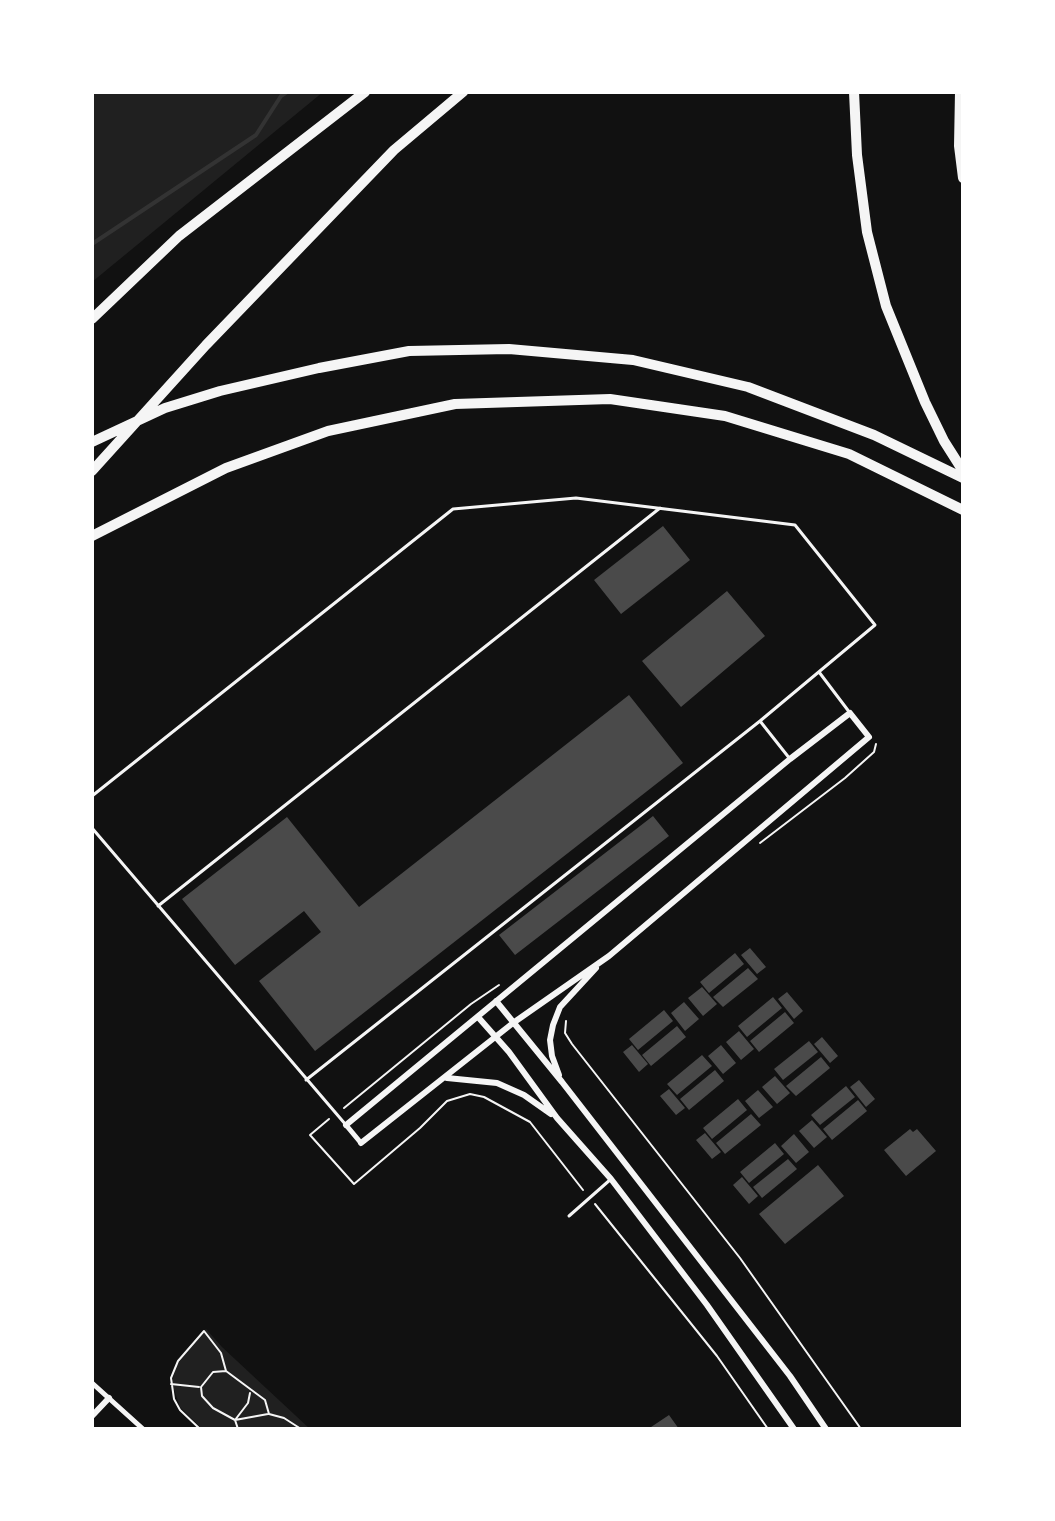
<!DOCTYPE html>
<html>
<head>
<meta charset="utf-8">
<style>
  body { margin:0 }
  #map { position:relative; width:1055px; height:1521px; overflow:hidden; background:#111; font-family:Commissioner,sans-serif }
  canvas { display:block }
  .frame { position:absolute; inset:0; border:94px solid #fff; pointer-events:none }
</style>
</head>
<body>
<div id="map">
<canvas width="1055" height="1521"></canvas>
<div class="frame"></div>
</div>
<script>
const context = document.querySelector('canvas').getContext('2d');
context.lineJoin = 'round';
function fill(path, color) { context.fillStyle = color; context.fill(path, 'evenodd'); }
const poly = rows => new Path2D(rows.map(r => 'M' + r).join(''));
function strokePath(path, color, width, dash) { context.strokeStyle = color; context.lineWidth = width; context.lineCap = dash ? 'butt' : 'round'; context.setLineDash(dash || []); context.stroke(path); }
fill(poly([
  [92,92,323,92,92,282],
  [206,1329,222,1347,310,1429,202,1429,180,1407,172,1383,176,1366]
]), '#202020');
strokePath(poly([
  [92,244,256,135,281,96,287,92]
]), '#333', 4);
fill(poly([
  [663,526,690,560,621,614,594,580],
  [727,591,765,636,681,707,642,661],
  [629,695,683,763,315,1051,259,981,321,932,304,911,235,965,182,899,287,817,359,907],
  [653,816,669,836,515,955,499,935],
  [750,948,766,967,757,974,741,955],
  [735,953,744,964,709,993,700,982],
  [748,968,758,979,723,1007,713,997],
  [702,987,717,1004,703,1016,688,998],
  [787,992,803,1011,794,1019,778,999],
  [773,997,782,1008,747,1037,738,1026],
  [684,1002,699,1019,685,1031,671,1013],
  [664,1010,673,1021,638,1050,629,1039],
  [785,1012,794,1023,759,1052,750,1041],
  [677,1026,686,1037,651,1066,642,1055],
  [739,1031,754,1049,741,1060,726,1042],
  [822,1037,838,1056,830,1063,814,1044],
  [809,1041,818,1052,783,1080,774,1069],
  [632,1045,648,1064,639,1072,623,1052],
  [721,1045,736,1063,723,1074,708,1056],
  [702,1055,712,1066,677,1095,667,1084],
  [821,1057,830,1068,796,1096,786,1086],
  [715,1070,724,1081,689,1110,680,1099],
  [775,1076,790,1093,777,1104,762,1087],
  [859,1080,875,1099,866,1107,850,1087],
  [846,1086,855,1097,820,1125,811,1115],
  [669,1089,685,1108,676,1115,660,1096],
  [758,1090,773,1107,759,1118,745,1101],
  [738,1099,747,1110,712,1139,703,1128],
  [858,1100,867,1111,832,1140,823,1129],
  [751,1114,761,1125,725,1154,716,1143],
  [812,1120,827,1137,814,1148,799,1131],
  [910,1129,913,1132,917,1129,936,1151,906,1176,884,1150],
  [705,1133,721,1152,712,1159,696,1140],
  [794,1134,809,1152,796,1163,781,1146],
  [775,1143,784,1154,749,1183,740,1172],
  [788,1159,797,1169,762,1198,753,1187],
  [818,1165,844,1196,785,1244,759,1214],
  [742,1177,758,1196,749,1204,733,1185],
  [669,1415,679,1429,648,1429]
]), '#4a4a4a');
strokePath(poly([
  [760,843,845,778,874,752,876,744],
  [566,1021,565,1033,572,1044,740,1258,861,1429],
  [344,1108,471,1004,499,985],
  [329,1119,310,1135,354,1184,420,1128,447,1101,470,1094,484,1097,530,1122,583,1190],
  [595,1204,717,1356,768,1429],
  [226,1371,213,1372,201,1387,202,1396,213,1408,235,1420,268,1414],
  [171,1384,199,1387],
  [200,1429,180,1410,174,1399,171,1378,178,1361,204,1331,221,1353,226,1371,265,1400,269,1414,284,1418,301,1429],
  [238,1429,235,1420,248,1403,250,1393]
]), '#f5f5f5', 2);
strokePath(poly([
  [819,672,850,713],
  [760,721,790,759],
  [92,796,453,509,576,498,795,525,875,625,760,721,306,1080],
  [92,828,346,1125],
  [158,906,660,508],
  [569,1216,611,1179]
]), '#f5f5f5', 3);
strokePath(poly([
  [346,1125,361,1143],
  [92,1383,143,1429]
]), '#f5f5f5', 5);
strokePath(poly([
  [496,1001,562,1082,790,1376,826,1429],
  [478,1017,509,1052,557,1118,611,1179,707,1305,794,1429],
  [559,1075,552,1056,550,1040,553,1025,560,1007,596,968],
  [447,1078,497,1083,524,1095,551,1114],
  [346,1125,790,759,850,713,869,737,609,956,513,1023,361,1143],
  [92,1416,109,1398]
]), '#f5f5f5', 6);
strokePath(poly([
  [854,92,857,155,867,232,886,306,925,402,944,441,963,471],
  [960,92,959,146,963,178],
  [92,319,179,236,365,92],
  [92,442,165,408,220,391,319,368,409,351,509,349,633,360,748,387,874,435,963,478],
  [92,471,206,345,394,150,463,92],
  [92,536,226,468,328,431,455,404,610,399,725,416,849,454,963,510]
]), '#f5f5f5', 10);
</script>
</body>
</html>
